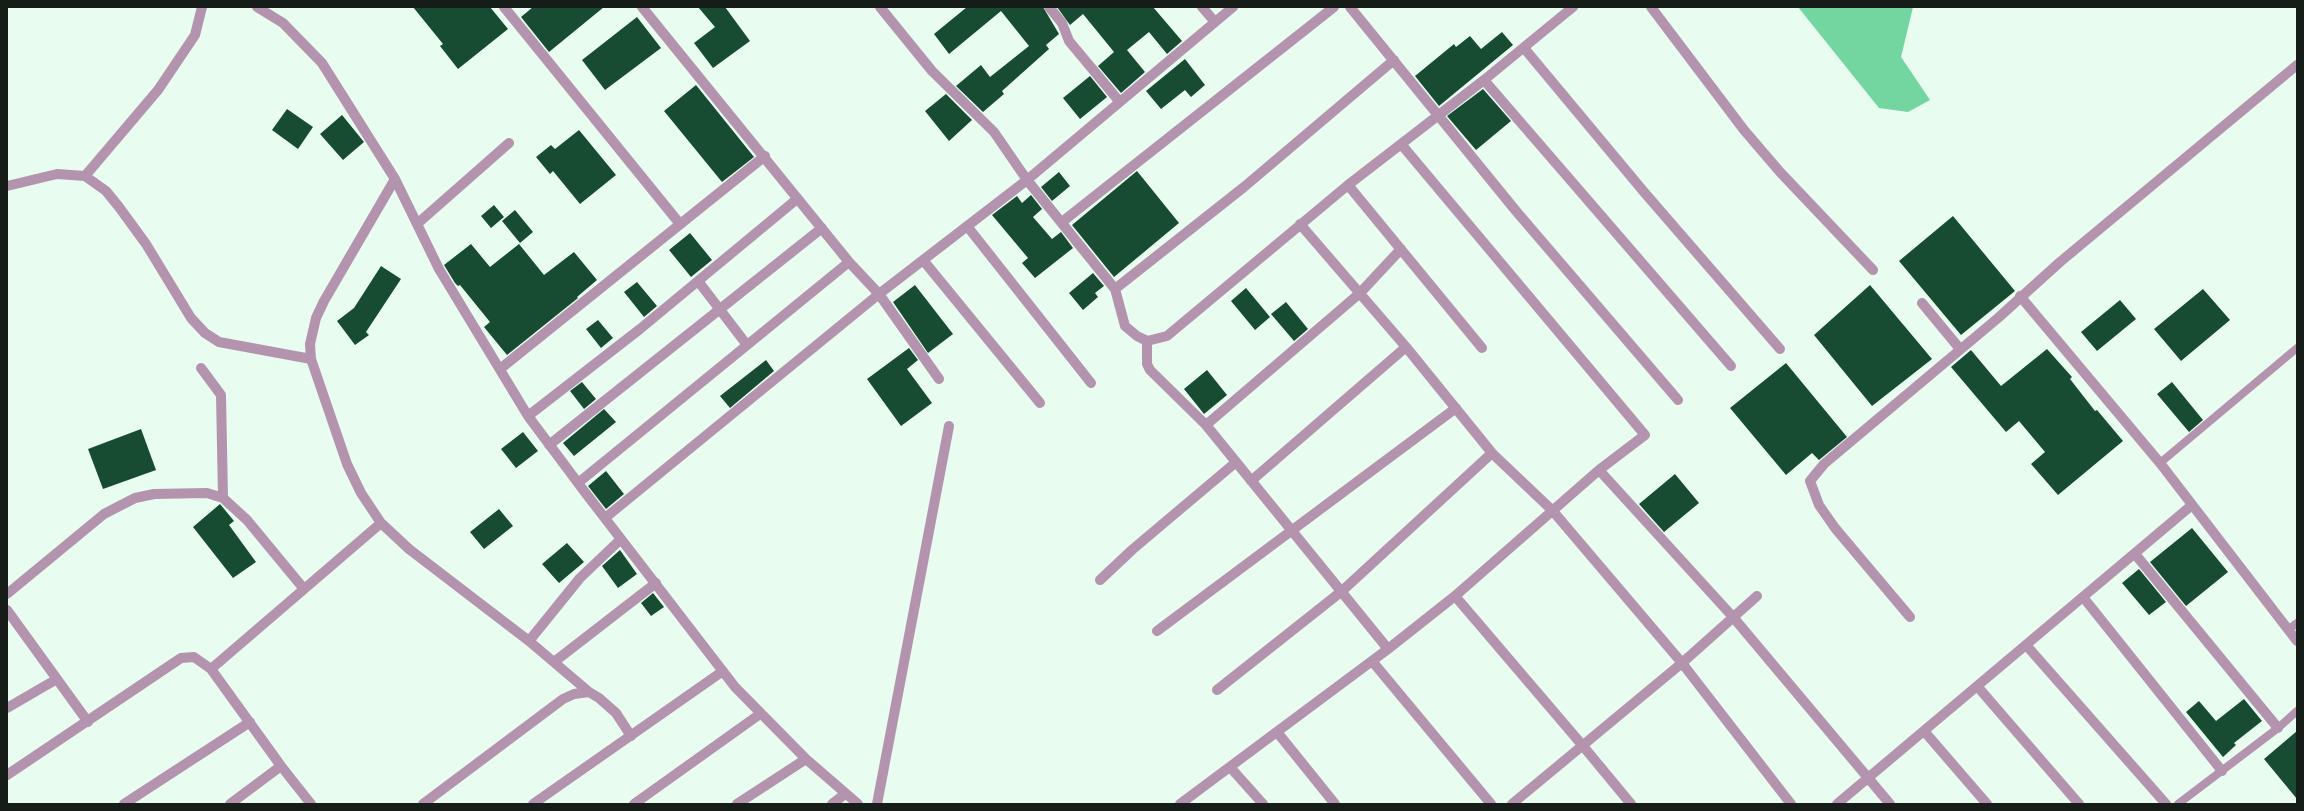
<!DOCTYPE html>
<html>
<head>
<meta charset="utf-8">
<style>
  body { margin:0 }
  #map { position:relative; width:2304px; height:811px; overflow:hidden; background:#e8fcef; font-family:Signika,sans-serif }
  canvas { display:block }
  .frame { position:absolute; inset:0; border:8px solid #161d18; pointer-events:none }
</style>
</head>
<body>
<div id="map">
<canvas width="2304" height="811"></canvas>
<div class="frame"></div>
</div>
<script>
const context = document.querySelector('canvas').getContext('2d');
context.lineJoin = 'round';
function fill(path, color) { context.fillStyle = color; context.fill(path, 'evenodd'); }
const poly = rows => new Path2D(rows.map(r => 'M' + r).join(''));
function strokePath(path, color, width, dash) { context.strokeStyle = color; context.lineWidth = width; context.lineCap = dash ? 'butt' : 'round'; context.setLineDash(dash || []); context.stroke(path); }
fill(poly([
  [1798,7,1913,7,1901,57,1930,100,1908,112,1879,108]
]), '#73d59f');
fill(poly([
  [413,7,490,7,508,29,458,69,440,46,443,44],
  [533,7,604,7,549,52,521,17],
  [698,7,725,7,750,41,713,68,694,43,715,27],
  [967,7,1043,7,1059,34,1046,45,1049,49,1002,91,1004,94,983,112,956,86,981,65,990,77,1029,46,1001,11,949,54,934,34],
  [1057,7,1153,7,1182,41,1167,54,1149,32,1127,50,1145,72,1121,93,1098,66,1114,52,1083,14,1070,25],
  [637,17,661,48,605,90,582,60],
  [1502,32,1513,45,1439,106,1415,76,1454,44,1456,47,1470,36,1481,49],
  [1185,59,1205,85,1191,97,1185,90,1161,109,1146,91],
  [1090,76,1107,97,1080,119,1063,98],
  [696,85,754,157,722,182,664,111],
  [1483,89,1511,121,1476,150,1447,116],
  [946,94,972,120,949,141,925,111],
  [287,109,313,127,298,149,272,130],
  [342,115,364,142,343,160,320,134],
  [579,130,616,175,580,204,553,171,550,174,536,157,551,145,555,149],
  [1137,171,1179,223,1114,277,1072,225],
  [1059,172,1070,186,1052,201,1041,187],
  [1031,195,1042,209,1033,217,1052,239,1061,232,1073,248,1035,278,1022,263,1028,258,992,215,1017,196,1022,203],
  [494,205,504,217,491,228,481,216],
  [515,210,533,232,520,243,502,221],
  [1953,216,2015,291,1961,335,1899,261],
  [690,233,712,260,691,277,669,250],
  [471,244,490,267,519,244,544,275,574,252,597,280,577,297,578,298,507,355,484,327,490,322,460,285,458,286,455,283,444,265],
  [381,266,401,279,366,332,369,335,355,345,337,321,354,308],
  [1093,273,1104,286,1095,293,1098,297,1083,310,1069,293],
  [637,282,657,306,644,317,624,292],
  [915,285,953,334,928,353,893,302],
  [1870,285,1932,359,1872,406,1814,335],
  [1246,288,1270,317,1255,330,1231,301],
  [2203,289,2230,320,2181,361,2154,329],
  [2120,300,2136,319,2097,351,2081,332],
  [1286,302,1308,329,1294,341,1271,314],
  [598,320,613,338,601,348,586,329],
  [909,348,918,360,907,369,932,403,901,426,867,379],
  [2047,349,2072,377,2070,379,2095,411,2097,410,2123,441,2058,495,2031,464,2045,452,2019,421,2006,432,1951,367,1971,350,2001,386],
  [766,360,774,371,730,408,720,396],
  [1786,363,1847,437,1819,460,1812,453,1786,475,1730,408],
  [1207,370,1227,395,1204,414,1184,389],
  [582,382,596,399,584,409,570,391],
  [2172,382,2203,420,2189,432,2157,394],
  [604,409,616,422,574,456,563,443],
  [141,429,156,470,103,489,88,449],
  [523,432,538,451,516,468,501,449],
  [606,471,624,494,606,509,588,486],
  [1675,474,1699,503,1664,532,1639,504],
  [220,504,234,521,229,525,256,562,233,578,193,527],
  [499,509,513,526,484,549,470,532],
  [2192,528,2228,572,2186,606,2150,562],
  [567,543,584,562,559,583,542,564],
  [620,550,637,574,618,588,602,566],
  [2139,569,2166,602,2149,615,2122,583],
  [653,593,664,607,651,616,641,603],
  [2244,699,2262,721,2234,743,2236,745,2223,757,2186,712,2199,701,2216,721],
  [2297,731,2297,799,2264,759]
]), '#174c32');
strokePath(poly([
  [2160,463,2297,348],
  [2288,630,2297,623],
  [2178,804,2278,728,2297,711]
]), '#b493ae', 8);
strokePath(poly([
  [257,7,283,23,322,63,395,179,439,269,528,416,584,491,735,687,806,759,858,804],
  [504,7,680,224],
  [642,7,849,262,879,294,939,379],
  [880,7,932,71,994,132,1027,180,1115,289,1125,326,1137,336,1147,341,1167,336,1348,185,1484,80,1573,7],
  [1049,7,1062,23,1069,41,1119,101],
  [1202,7,1215,22],
  [1350,7,1516,211,1678,400],
  [1651,7,1744,130,1780,172,1873,270],
  [1524,48,1644,192,1780,349],
  [1484,80,1731,366],
  [85,176,158,90,195,35,202,7],
  [395,179,324,301,316,318,310,344,311,359,347,464,361,493,381,523,409,549,529,641,589,692],
  [1348,185,1482,348],
  [7,186,57,174,85,176,106,191,119,207,146,244,191,318,205,333,219,342,311,359],
  [1062,222,1334,7],
  [417,224,509,143],
  [1300,224,1406,347,1492,453,1552,510,1682,663,1791,804],
  [967,226,1091,383],
  [923,260,1040,403],
  [698,281,747,345],
  [1115,289,1244,187,1394,60],
  [2020,296,2160,463,2297,641],
  [1922,303,1960,349],
  [1147,341,1147,364,1150,370,1206,425,1388,649],
  [201,368,221,395,223,498],
  [500,369,765,156],
  [528,416,640,329,797,199],
  [1206,425,1360,293,1401,249],
  [549,445,822,228],
  [1599,470,1733,617,1890,804],
  [1251,481,1406,347],
  [578,483,849,262],
  [605,518,879,294,1027,180,1233,7],
  [2135,554,2278,728],
  [1100,580,1133,549,1235,463],
  [7,594,104,514,135,498,154,494,207,493,223,498,247,520,304,589],
  [1455,596,1583,746,1631,804],
  [2083,597,2222,771],
  [7,610,88,722],
  [1910,617,1835,528,1819,505,1810,481,1824,464,1998,318,2060,262,2297,65],
  [1157,631,1456,408],
  [529,641,580,578,621,539],
  [2026,645,2166,804],
  [1372,661,1491,804],
  [554,662,656,583],
  [211,669,381,523],
  [1977,686,2079,804],
  [1217,690,1342,591,1492,453],
  [7,708,57,679],
  [1924,731,1987,804],
  [1277,732,1335,804],
  [1230,767,1263,804],
  [7,775,181,658,194,657,211,669,281,766,311,804],
  [124,804,250,722],
  [230,804,281,766],
  [423,804,563,699,574,694,589,692,599,698,616,713,631,736],
  [533,804,723,671],
  [634,804,760,714],
  [737,804,806,759],
  [832,804,845,794],
  [877,804,949,426],
  [1180,804,1388,649,1455,596,1599,470,1645,435,1401,144],
  [1512,804,1682,663,1757,596],
  [1837,804,2192,505]
]), '#b493ae', 10);
</script>
</body>
</html>
